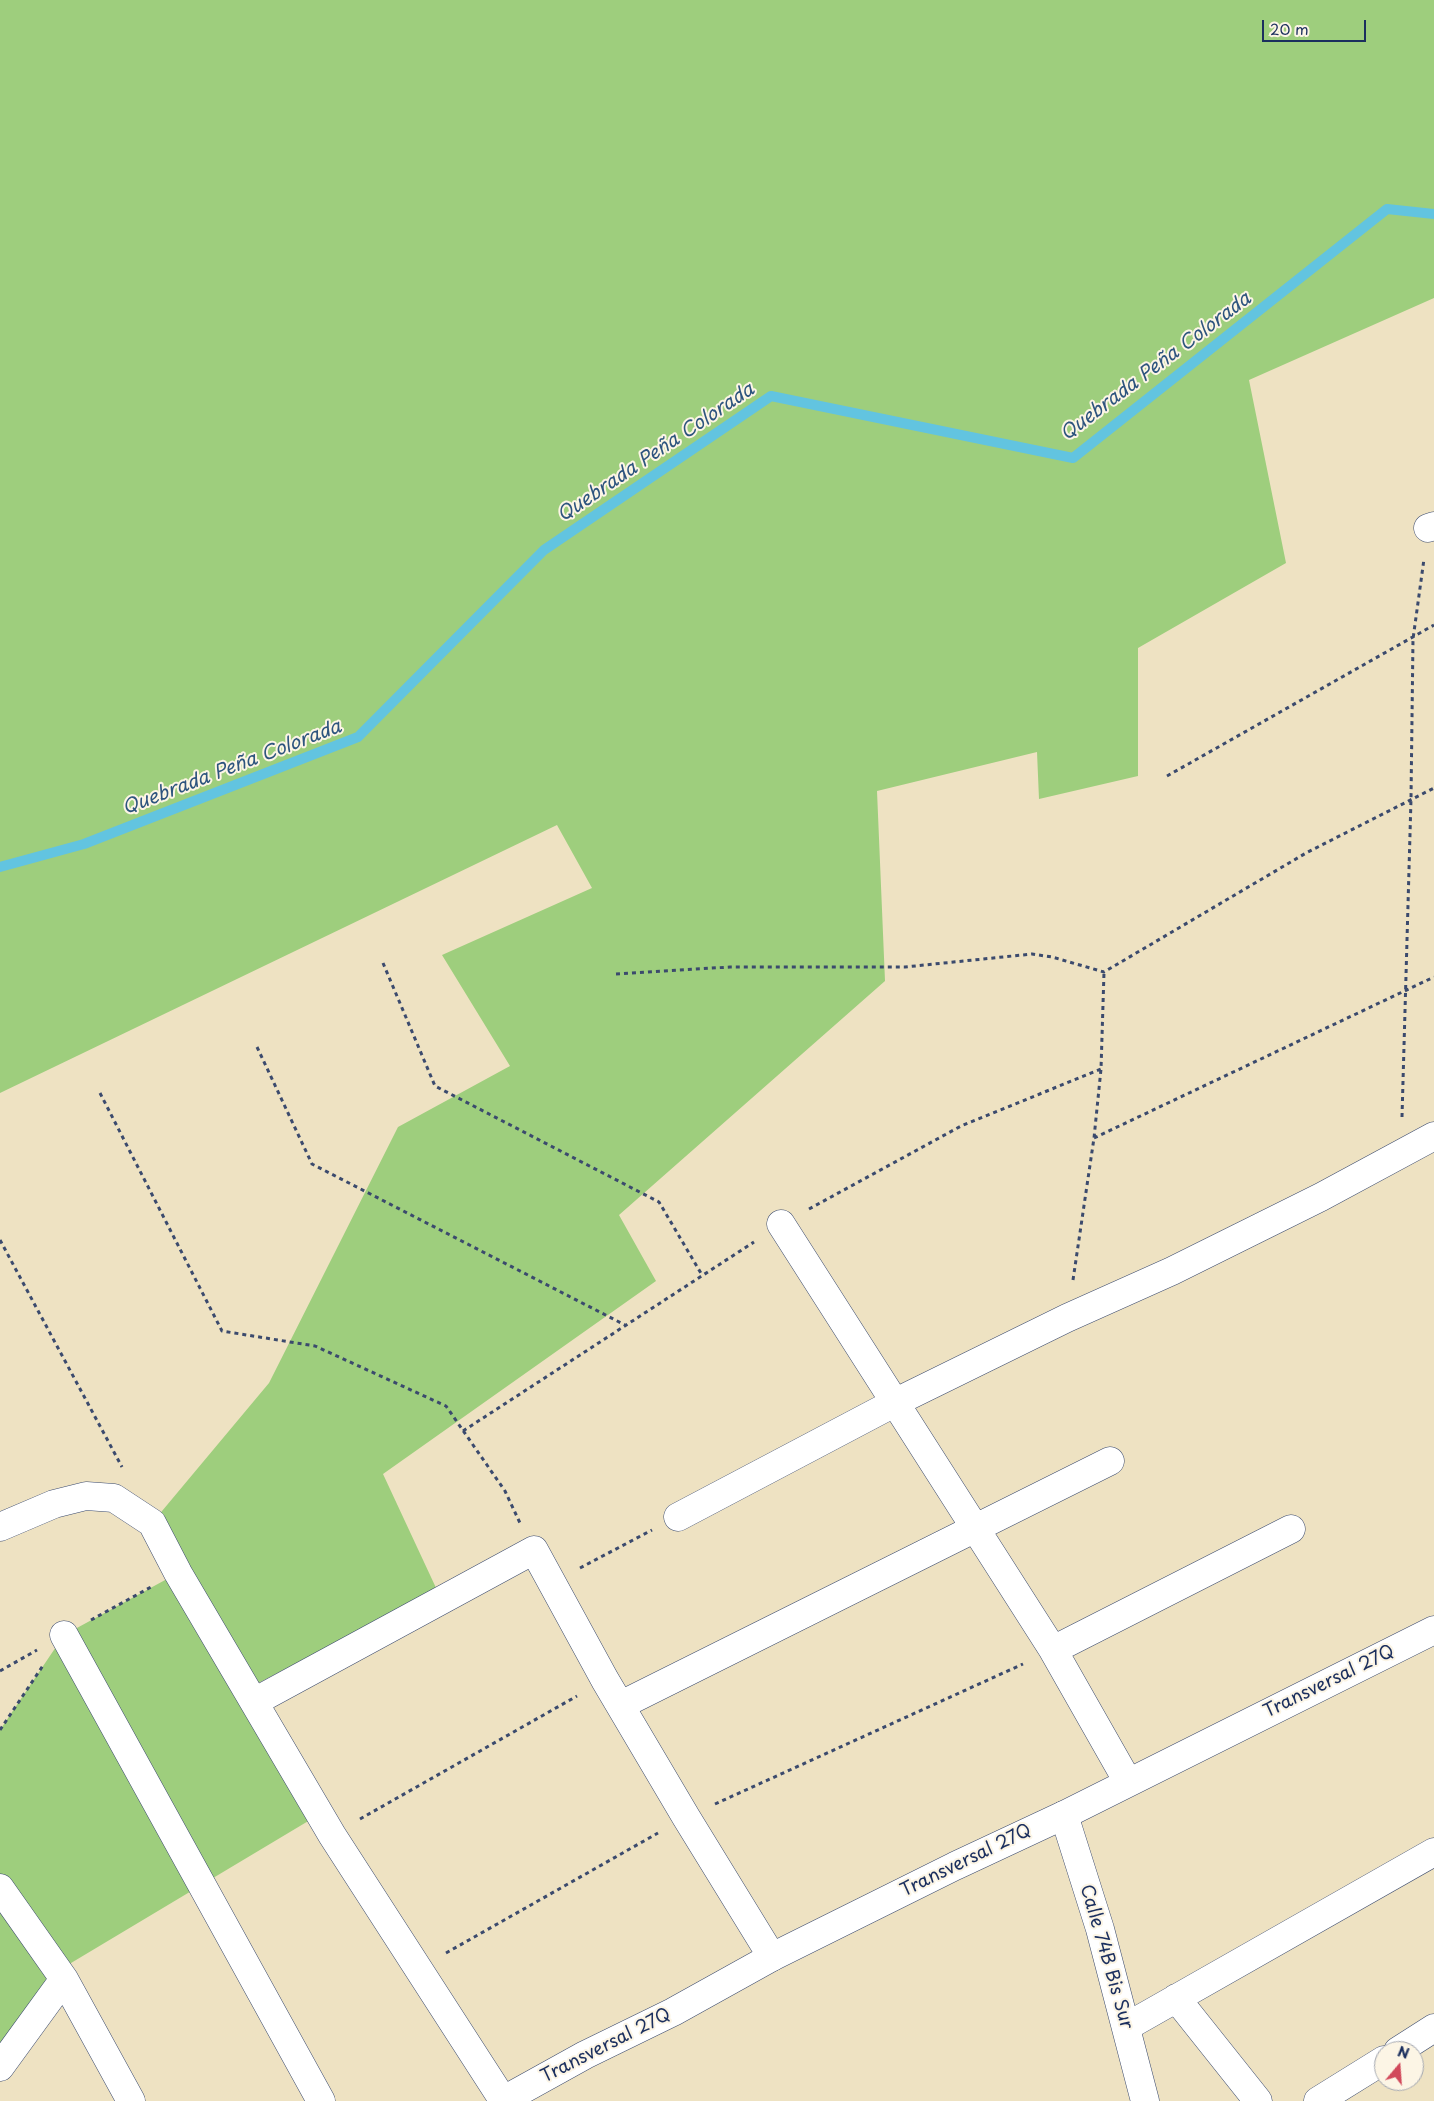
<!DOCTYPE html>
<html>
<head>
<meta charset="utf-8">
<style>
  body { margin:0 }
  #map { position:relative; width:1434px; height:2101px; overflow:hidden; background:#eee2c2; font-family:"Playpen Sans",sans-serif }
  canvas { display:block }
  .north { position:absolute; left:1374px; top:2041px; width:50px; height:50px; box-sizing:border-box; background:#fcf5e5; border:1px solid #a2a6af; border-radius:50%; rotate:18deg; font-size:14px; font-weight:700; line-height:20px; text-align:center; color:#1b2f5e }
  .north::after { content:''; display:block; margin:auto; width:18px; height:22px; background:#d1495b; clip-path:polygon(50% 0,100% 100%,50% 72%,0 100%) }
  .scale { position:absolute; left:1262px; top:20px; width:104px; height:22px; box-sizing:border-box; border:2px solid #1b2f5e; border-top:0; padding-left:6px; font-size:15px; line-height:18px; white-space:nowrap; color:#1b2f5e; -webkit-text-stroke:4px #fcf5e5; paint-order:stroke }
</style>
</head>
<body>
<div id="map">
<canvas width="1434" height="2101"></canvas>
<div class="north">N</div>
<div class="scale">20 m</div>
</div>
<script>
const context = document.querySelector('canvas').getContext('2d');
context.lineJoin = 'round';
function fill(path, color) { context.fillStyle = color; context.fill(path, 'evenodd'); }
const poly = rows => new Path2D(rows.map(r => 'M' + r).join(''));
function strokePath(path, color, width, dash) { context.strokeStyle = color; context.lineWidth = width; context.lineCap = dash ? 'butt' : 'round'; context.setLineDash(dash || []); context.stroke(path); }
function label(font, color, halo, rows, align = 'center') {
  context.font = font + ' "Playpen Sans",sans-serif'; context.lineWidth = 4; context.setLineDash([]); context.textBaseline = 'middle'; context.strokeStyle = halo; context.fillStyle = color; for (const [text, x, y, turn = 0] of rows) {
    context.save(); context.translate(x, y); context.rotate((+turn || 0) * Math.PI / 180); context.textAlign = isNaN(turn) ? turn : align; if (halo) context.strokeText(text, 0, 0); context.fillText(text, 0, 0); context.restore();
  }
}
fill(poly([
  [0,0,1434,0,1434,298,1249,380,1286,563,1138,648,1138,776,1039,799,1037,752,877,791,885,981,619,1215,656,1281,383,1474,437,1590,239,1693,310,1820,61,1969,0,2051,0,1730,64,1635,178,1573,152,1523,269,1383,398,1127,510,1066,442,955,592,888,557,825,0,1093]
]), '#9ece7d');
strokePath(poly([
  [0,867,84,844,358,737,544,550,771,396,1073,458,1387,209,1434,214]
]), '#62c4e0', 10);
const street = poly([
  [1428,528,1434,526],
  [781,1224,1053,1650,1128,1782],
  [678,1517,896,1402,1067,1318,1172,1271,1321,1197,1434,1136],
  [0,1527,54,1504,86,1496,114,1498,152,1523,178,1573,332,1835,503,2100],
  [64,1635,321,2101],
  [1053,1650,1291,1529],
  [254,1702,534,1550,605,1680,686,1817,772,1957],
  [621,1705,1110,1461],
  [1064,1815,1100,1929,1145,2101],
  [0,1888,64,1979,131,2101],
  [1176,1998,1258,2101],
  [1126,2027,1434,1852],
  [1398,2051,1434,2028],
  [0,2067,64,1979],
  [1318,2101,1384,2060]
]);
const secondary = poly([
  [502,2101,585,2055,673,2012,772,1957,955,1866,1064,1815,1434,1630]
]);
strokePath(street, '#3b4a6d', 29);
strokePath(secondary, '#3b4a6d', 29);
strokePath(poly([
  [1167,776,1434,625],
  [383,963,435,1086,659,1202,702,1275],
  [616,974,730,967,905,967,1032,954,1052,957,1104,972,1306,853,1434,788],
  [257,1047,312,1164,625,1325],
  [100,1093,222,1331,315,1346,446,1406,505,1491,520,1523],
  [1402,1117,1411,799,1413,639,1424,559],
  [1094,1138,1434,977],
  [809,1209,961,1126,1101,1069],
  [0,1240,122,1467],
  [1073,1280,1094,1138,1101,1069,1104,972],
  [463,1431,754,1242],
  [580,1568,652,1530],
  [91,1620,151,1587],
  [0,1671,37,1650],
  [0,1730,44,1664],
  [715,1804,1023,1664],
  [360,1819,577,1696],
  [446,1953,658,1833]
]), '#3b4a6d', 3, [4, 4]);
strokePath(street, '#fff', 28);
strokePath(secondary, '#fff', 28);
label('18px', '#1b2f5e', '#fcf5e5', [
  ["Transversal 27Q",1329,1682,-26],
  ["Transversal 27Q",966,1861,-26],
  ["Calle 74B Bis Sur",1106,1957,74],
  ["Transversal 27Q",606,2046,-27]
]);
label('italic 19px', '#2d547e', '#fcf5e5', [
  ["Quebrada Peña Colorada",1156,367,-37],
  ["Quebrada Peña Colorada",656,453,-34],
  ["Quebrada Peña Colorada",232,768,-21]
]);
</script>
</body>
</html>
